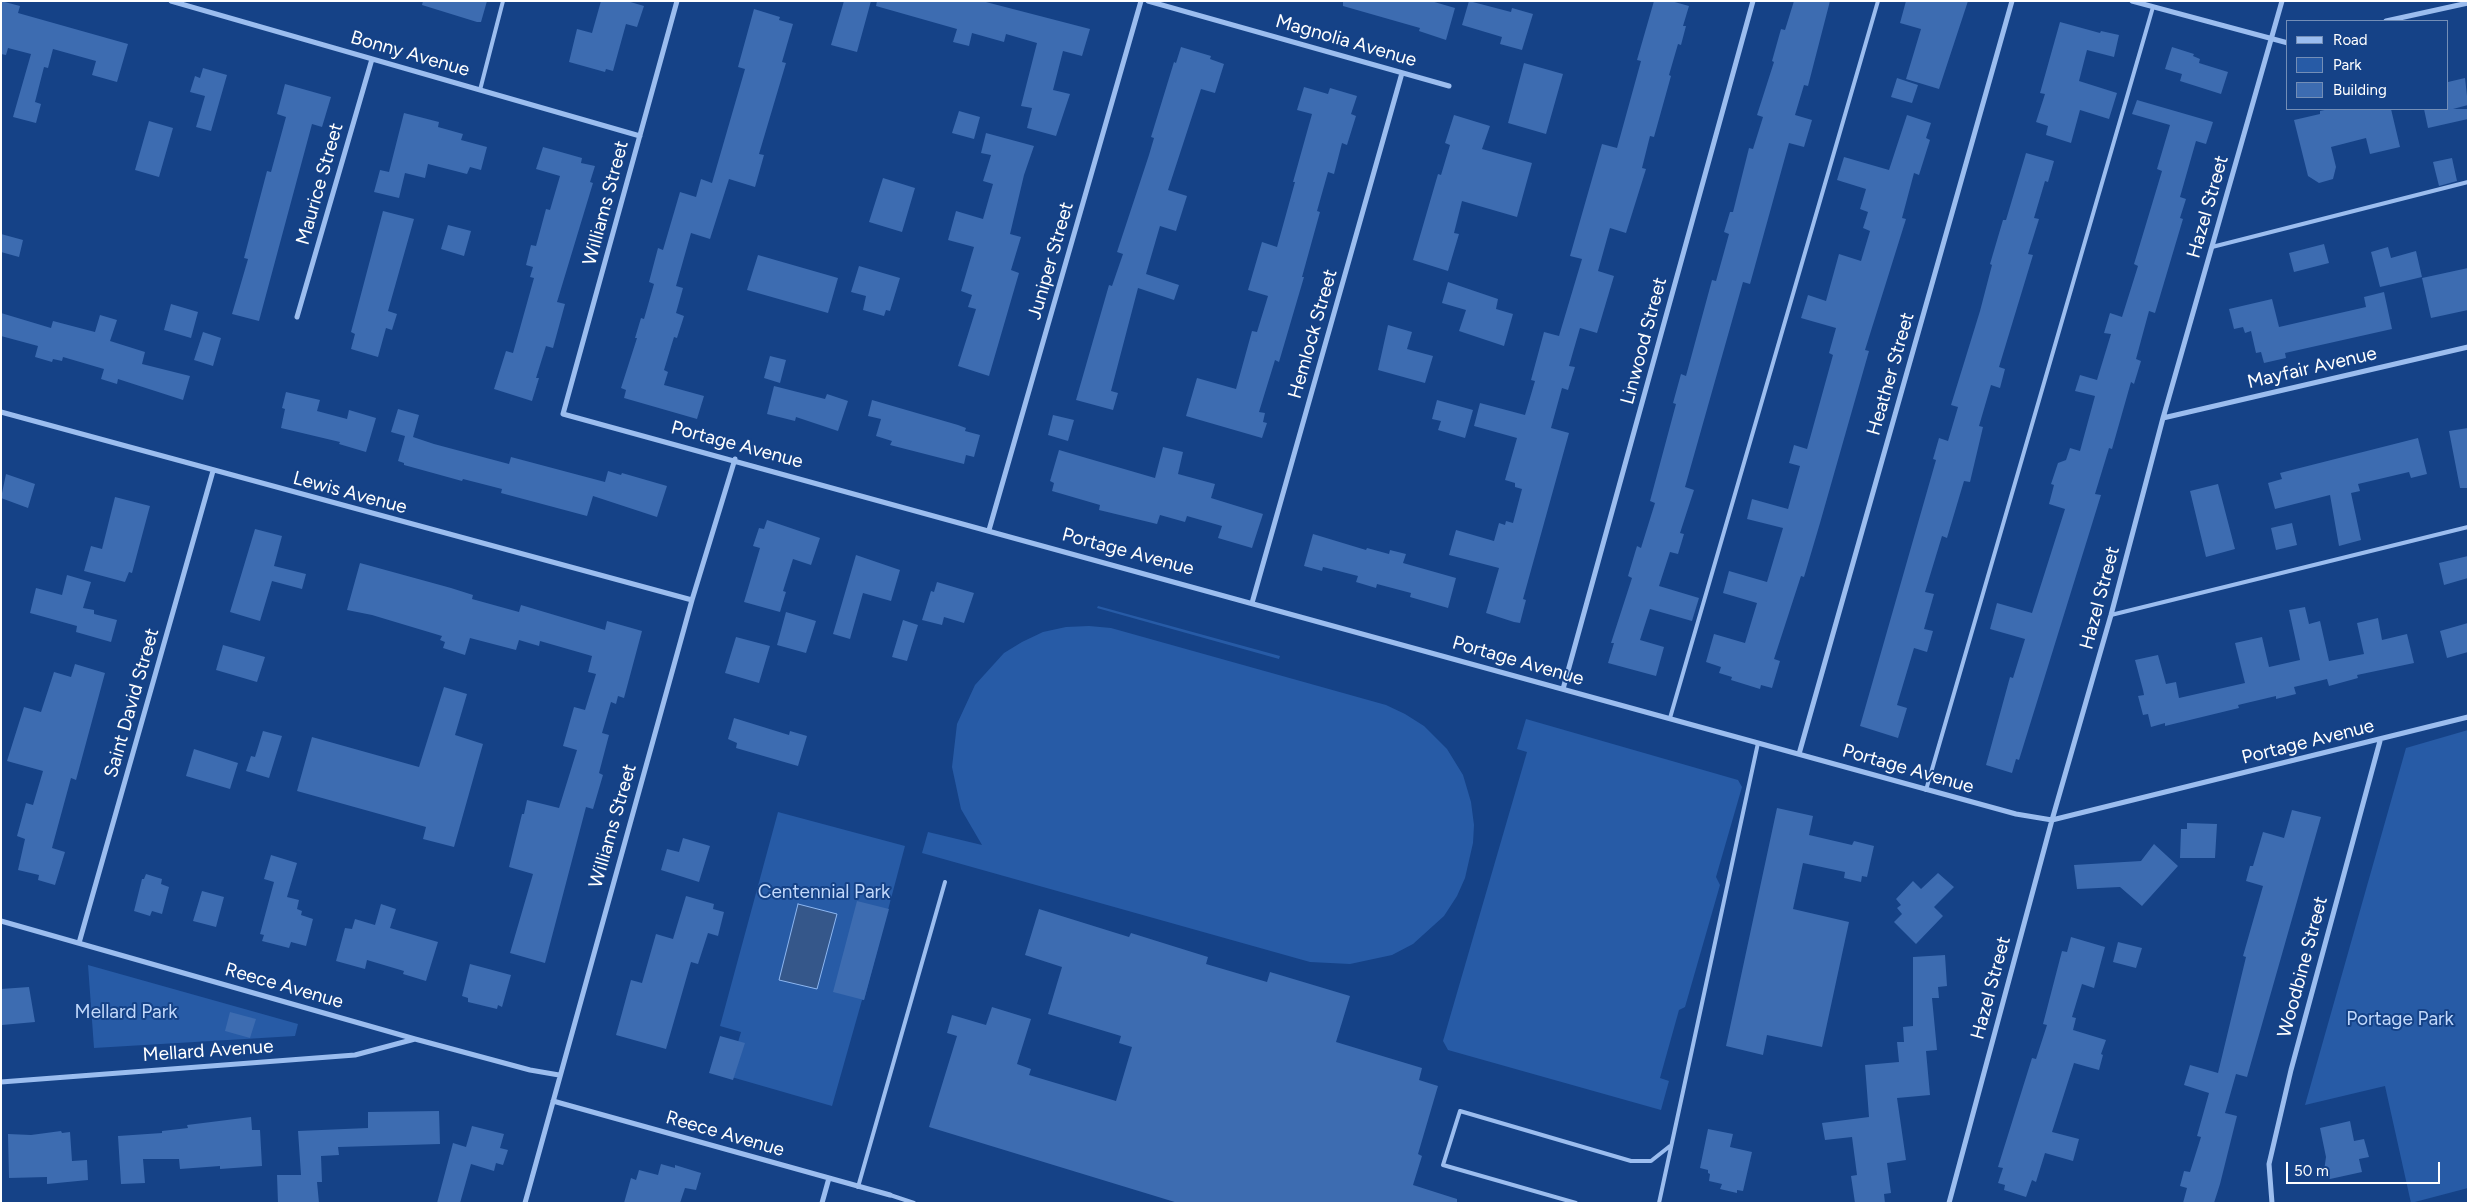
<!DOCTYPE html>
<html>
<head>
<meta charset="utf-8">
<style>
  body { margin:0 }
  #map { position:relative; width:2469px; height:1204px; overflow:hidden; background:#154287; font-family:Figtree,sans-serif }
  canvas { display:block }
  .frame { position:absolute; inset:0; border:2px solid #fff; pointer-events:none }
  .legend { position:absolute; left:2286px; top:20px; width:162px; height:90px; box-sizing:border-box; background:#154287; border:1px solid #738eb7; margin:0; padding:6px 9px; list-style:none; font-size:15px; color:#fff }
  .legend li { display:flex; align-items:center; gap:10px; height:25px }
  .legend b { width:25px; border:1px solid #738eb7 }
  .scale { position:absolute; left:2286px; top:1162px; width:154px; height:22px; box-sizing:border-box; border:2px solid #fff; border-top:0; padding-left:6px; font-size:15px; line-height:18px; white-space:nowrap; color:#fff; -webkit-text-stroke:4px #154287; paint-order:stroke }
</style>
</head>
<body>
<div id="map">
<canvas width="2469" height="1204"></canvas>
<div class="frame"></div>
<ul class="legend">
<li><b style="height:6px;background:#9bbdef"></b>Road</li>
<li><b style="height:14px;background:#275ba6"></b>Park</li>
<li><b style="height:14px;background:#3d6cb1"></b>Building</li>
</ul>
<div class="scale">50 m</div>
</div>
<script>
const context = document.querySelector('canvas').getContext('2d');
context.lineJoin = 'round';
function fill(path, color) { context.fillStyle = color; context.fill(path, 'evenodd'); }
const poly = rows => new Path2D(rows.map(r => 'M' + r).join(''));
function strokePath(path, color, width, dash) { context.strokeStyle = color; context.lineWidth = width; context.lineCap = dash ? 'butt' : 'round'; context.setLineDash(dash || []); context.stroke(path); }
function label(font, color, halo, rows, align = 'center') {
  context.font = font + ' Figtree,sans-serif'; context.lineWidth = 4; context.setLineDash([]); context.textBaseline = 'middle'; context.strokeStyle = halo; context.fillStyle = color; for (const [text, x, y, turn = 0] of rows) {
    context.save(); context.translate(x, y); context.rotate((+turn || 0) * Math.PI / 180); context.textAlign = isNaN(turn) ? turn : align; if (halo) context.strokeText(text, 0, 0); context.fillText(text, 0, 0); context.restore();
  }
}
fill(poly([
  [1098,606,1280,656,1279,659,1097,608],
  [1089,626,1111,628,1386,705,1405,714,1424,726,1447,749,1463,775,1471,802,1474,825,1473,843,1465,878,1457,896,1444,916,1413,944,1392,955,1350,964,1310,962,922,853,928,832,982,845,961,809,952,767,957,724,975,685,1004,653,1022,642,1043,632,1066,627],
  [1526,719,1738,780,1742,787,1716,877,1720,885,1685,1007,1679,1010,1660,1078,1669,1081,1661,1110,1448,1050,1443,1041,1527,752,1517,749],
  [2468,730,2468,1188,2411,1203,2385,1086,2305,1105,2406,748],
  [778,812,905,846,864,1000,862,1000,832,1106,728,1076,741,1032,720,1026],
  [88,965,298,1024,295,1036,94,1048]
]), '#275ba6');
const water = poly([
  [798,904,837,914,817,989,779,980,798,904]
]);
fill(water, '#35578a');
strokePath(water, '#8db7f2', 1);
fill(poly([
  [1,1,20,6,18,13,128,44,117,82,92,75,96,61,53,49,48,68,44,67,35,102,41,104,36,123,13,117,31,54,8,48,6,55,1,54],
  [423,1,487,1,481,22,477,22,422,5],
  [601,1,627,1,644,6,637,27,626,24,613,71,606,69,605,72,569,62,577,29,592,33],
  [844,1,871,1,857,52,831,45],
  [877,1,982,1,1090,29,1082,56,1063,51,1053,90,1070,94,1056,136,1027,128,1032,108,1021,106,1037,43,1006,34,1004,42,972,33,969,46,953,42,957,29,876,6],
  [1343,1,1431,1,1455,8,1446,40,1419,31,1420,28,1343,6],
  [1469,1,1511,12,1512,8,1533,14,1522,50,1500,44,1502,37,1462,25],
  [1654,1,1671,1,1689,6,1683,26,1686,26,1681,45,1678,44,1669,75,1671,76,1654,137,1650,136,1642,168,1646,169,1626,233,1610,228,1598,271,1614,276,1597,333,1580,328,1569,366,1575,367,1568,390,1562,388,1551,428,1569,433,1523,599,1526,600,1520,623,1514,622,1486,613,1499,568,1449,555,1456,530,1494,541,1499,523,1505,525,1506,521,1513,523,1522,489,1515,487,1515,483,1505,480,1517,438,1474,426,1480,403,1525,415,1535,381,1531,380,1544,332,1559,336,1582,259,1570,256,1602,144,1617,148,1641,61,1637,60],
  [1794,1,1830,1,1808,86,1804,85,1795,115,1812,120,1804,147,1789,143,1750,284,1743,282,1685,487,1694,490,1680,533,1684,534,1678,554,1670,552,1659,586,1699,598,1692,621,1650,609,1640,640,1664,647,1656,676,1608,663,1614,643,1611,643,1632,578,1628,576,1637,546,1641,548,1655,503,1650,501,1676,404,1673,403,1681,374,1686,376,1712,280,1716,281,1729,234,1724,232,1730,212,1733,212,1749,148,1753,149,1763,117,1757,115,1774,62,1772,61,1781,29,1785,30],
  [1906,1,1968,1,1939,89,1906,79,1921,29,1900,23],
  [754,9,780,17,779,20,793,24,782,62,786,63,759,154,764,155,755,187,729,179,710,239,691,233,676,286,683,288,676,313,684,316,677,338,674,337,664,370,668,372,664,385,704,396,697,419,624,398,626,390,621,388,637,338,635,338,641,318,644,319,654,284,649,282,658,248,663,250,680,192,696,197,701,179,712,183,745,69,738,67],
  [2060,22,2100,33,2101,31,2119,35,2114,57,2087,50,2079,81,2117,93,2109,119,2080,110,2071,143,2046,135,2048,126,2036,122,2045,94,2040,93],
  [1181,47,1211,56,1210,59,1224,64,1215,93,1201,89,1168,190,1187,196,1176,231,1160,226,1146,274,1179,285,1174,300,1138,288,1111,391,1118,393,1113,410,1076,400,1109,285,1112,286,1123,254,1117,252,1149,155,1154,138,1151,137,1174,62,1176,63],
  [2172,47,2194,54,2193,56,2200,59,2199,63,2228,72,2221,94,2180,81,2182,74,2165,69],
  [1524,63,1563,74,1546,134,1508,123],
  [203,68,227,75,211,131,196,127,205,96,190,92,195,76,200,78],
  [1897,78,1918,85,1912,103,1891,97],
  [2465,78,2468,105,2453,109,2468,109,2468,119,2428,128,2424,109,2448,109,2448,82],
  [285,84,331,97,322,127,312,124,259,321,232,314,248,259,244,258,262,190,267,171,271,172,286,117,277,114],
  [1304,87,1328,94,1330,88,1357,96,1351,114,1356,116,1347,145,1342,143,1334,174,1328,172,1317,211,1320,212,1302,277,1304,277,1279,362,1275,360,1259,412,1265,413,1263,422,1267,423,1262,438,1186,416,1197,378,1236,389,1252,331,1257,332,1268,296,1248,290,1262,242,1277,247,1295,182,1293,182,1312,114,1297,110],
  [2137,100,2213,122,2206,144,2196,141,2180,197,2186,199,2180,218,2183,219,2155,313,2149,311,2136,359,2141,361,2134,384,2131,382,2112,449,2109,448,2095,494,2101,495,2019,760,2016,759,2012,773,1986,765,2010,677,2013,678,2025,639,1990,629,1997,603,2032,613,2065,509,2049,504,2054,485,2051,484,2058,463,2066,460,2070,448,2080,451,2095,396,2075,391,2080,375,2097,380,2111,334,2104,333,2110,313,2122,317,2138,266,2134,264,2162,171,2157,169,2170,125,2132,114],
  [2329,109,2391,109,2400,147,2370,154,2366,138,2331,147,2336,167,2333,179,2319,183,2308,176,2294,120,2320,114,2320,111],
  [959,111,980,117,974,139,952,133],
  [404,113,439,122,438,127,463,134,461,140,487,147,481,170,470,167,467,174,428,164,425,178,405,173,399,198,374,192,380,170,389,172],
  [1454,115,1490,126,1482,149,1532,163,1517,217,1462,201,1454,233,1459,234,1448,271,1413,260,1438,174,1441,175,1450,145,1445,143],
  [1907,115,1931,123,1926,138,1930,140,1919,175,1914,173,1902,218,1906,219,1865,350,1869,351,1820,523,1804,577,1801,576,1774,659,1780,661,1772,688,1761,685,1760,689,1731,680,1732,677,1719,673,1721,667,1706,662,1714,634,1745,643,1757,603,1723,593,1729,571,1767,582,1783,528,1747,519,1752,499,1788,509,1800,466,1789,463,1794,445,1807,449,1833,355,1829,353,1836,328,1801,318,1808,295,1826,301,1839,254,1861,261,1870,231,1863,228,1868,212,1860,209,1866,189,1837,180,1844,157,1889,170],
  [149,121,173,128,159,177,135,170],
  [986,133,1034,146,1024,175,1010,234,1021,237,1011,270,1019,273,989,376,958,366,976,309,968,307,972,295,961,291,974,247,948,240,956,211,983,219,993,184,983,181,991,155,981,153],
  [543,147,582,158,581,163,595,166,590,182,593,183,557,302,565,304,553,348,546,346,536,378,539,378,532,401,494,389,506,351,513,353,534,278,530,277,533,267,526,265,531,245,536,246,546,209,550,210,560,176,536,169],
  [2026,153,2054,161,2048,182,2045,181,2034,218,2039,219,2028,254,2033,255,1999,367,2005,369,2000,388,1991,385,1979,426,1983,427,1970,482,1964,481,1947,538,1942,536,1925,592,1934,594,1924,629,1933,631,1927,652,1914,648,1897,705,1907,708,1898,738,1860,726,1936,460,1933,459,1939,438,1948,441,1958,407,1951,405,1980,311,1992,265,1990,264,2003,220,2006,220],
  [2452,158,2457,181,2439,186,2433,162],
  [883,178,915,188,902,232,869,222],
  [383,211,414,219,388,311,397,314,392,330,386,328,378,357,351,349,355,334,351,332],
  [448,225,471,231,464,256,441,249],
  [1,234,23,240,19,257,1,252],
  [2324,244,2329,263,2294,272,2289,253],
  [2388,247,2391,258,2416,251,2422,277,2380,287,2371,252],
  [758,255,838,278,828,313,747,290],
  [859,266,900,278,890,311,886,310,884,316,863,310,866,296,851,292],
  [2468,268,2468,310,2431,318,2422,278],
  [1448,282,1498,299,1496,309,1513,314,1504,346,1459,331,1466,310,1442,303],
  [2384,292,2392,329,2285,353,2286,358,2264,363,2261,352,2256,353,2251,331,2245,333,2243,327,2234,329,2229,309,2272,299,2279,327,2366,307,2364,297],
  [171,304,198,312,191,338,164,330],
  [1,313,51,328,53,321,95,332,100,315,117,320,110,341,145,352,142,364,190,376,183,400,118,379,117,384,101,379,104,369,63,357,62,361,53,359,52,362,35,357,38,346,1,336],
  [1388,325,1412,332,1407,349,1433,356,1425,383,1378,370],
  [203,332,221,338,213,366,194,360],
  [770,356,786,360,780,383,764,378],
  [774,386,825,399,827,394,848,401,838,431,796,417,795,421,767,414],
  [286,392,320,400,317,411,347,419,349,410,376,418,366,452,339,444,340,442,281,428,285,409,282,408],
  [872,400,958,425,966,428,965,431,980,435,974,457,966,455,964,464,890,445,892,441,876,436,881,419,868,416],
  [1437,400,1473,410,1465,438,1438,430,1441,421,1432,419],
  [398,409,419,415,413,437,434,444,509,464,511,457,605,482,608,471,621,475,622,473,667,486,657,517,593,496,587,516,501,493,502,489,463,479,462,481,404,465,404,463,398,461,405,436,391,432],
  [1053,415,1074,420,1068,441,1048,435],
  [2468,428,2468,488,2460,488,2449,431],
  [2418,438,2427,474,2411,478,2409,472,2358,484,2360,491,2351,493,2361,540,2339,546,2330,495,2275,509,2268,483,2282,479,2280,473],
  [1163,447,1183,452,1178,474,1215,484,1211,498,1263,514,1252,548,1218,538,1222,526,1187,516,1185,522,1160,515,1157,524,1099,510,1100,505,1052,491,1054,483,1050,481,1059,450,1155,478],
  [6,474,35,484,28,508,1,498],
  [2218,484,2235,549,2206,557,2190,491],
  [115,497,150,506,132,573,129,572,125,582,84,571,91,546,102,549],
  [767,520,820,538,811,565,793,559,783,591,786,592,780,612,744,602,760,548,753,546,759,528,764,529],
  [2292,523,2297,545,2276,550,2271,528],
  [255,529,282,536,274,566,306,574,302,589,272,581,260,621,230,612],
  [1313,534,1366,550,1367,548,1389,554,1390,550,1406,554,1403,563,1456,578,1448,608,1410,597,1411,593,1377,584,1376,588,1356,582,1358,576,1323,567,1322,571,1304,566],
  [856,555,900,570,891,601,863,593,850,639,833,634],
  [2468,556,2468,578,2444,585,2439,563],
  [360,563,451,588,473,595,472,599,519,612,521,605,605,630,607,621,642,631,624,698,618,696,616,704,611,702,602,733,609,735,599,773,603,775,593,809,586,807,545,963,510,953,533,874,509,867,522,814,524,814,527,800,559,808,577,750,563,746,574,707,585,710,596,674,588,672,592,656,540,641,539,646,519,640,516,650,470,638,465,655,443,648,445,642,440,640,442,636,372,615,347,610],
  [67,575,91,582,83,608,94,610,94,614,117,620,111,642,76,632,77,626,30,613,36,588,62,595],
  [937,582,974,593,964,623,944,617,942,625,922,620,931,591,934,592],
  [2305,607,2309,624,2320,621,2329,661,2364,654,2357,623,2378,618,2382,640,2407,634,2414,663,2357,675,2358,678,2329,686,2327,679,2294,687,2296,694,2276,699,2276,696,2238,705,2239,708,2165,726,2165,723,2151,727,2148,714,2143,715,2138,696,2144,695,2143,690,2135,660,2158,655,2166,684,2176,682,2179,698,2245,683,2235,643,2262,637,2269,667,2300,660,2289,610],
  [786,612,816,621,806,653,777,645],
  [903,620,918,625,907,661,892,657],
  [2468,623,2468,652,2447,658,2440,631],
  [736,637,770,646,759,683,725,673],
  [223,645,265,657,257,682,216,670],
  [75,664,105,673,76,780,71,778,53,844,52,848,65,852,55,885,38,880,39,875,18,870,25,839,17,836,26,803,33,805,43,771,7,761,24,707,41,712,54,672,71,677],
  [444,687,467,694,455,735,483,744,454,847,423,839,426,827,297,791,312,737,419,767],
  [734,718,789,735,790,731,807,736,798,766,736,748,737,743,728,739],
  [263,731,282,736,269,778,246,771,251,756,255,757],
  [194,749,238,763,230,789,186,776],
  [1777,808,1813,816,1809,835,1852,845,1854,841,1874,846,1867,877,1862,876,1861,882,1844,878,1845,872,1803,863,1793,909,1849,922,1822,1047,1767,1035,1763,1055,1726,1046],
  [2292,810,2321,817,2247,1077,2236,1074,2225,1113,2237,1116,2220,1184,2214,1203,2183,1203,2187,1188,2180,1186,2184,1171,2190,1172,2201,1137,2197,1136,2209,1093,2184,1085,2190,1065,2218,1073,2246,957,2243,956,2263,886,2246,881,2250,866,2253,866,2263,832,2284,838],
  [2187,823,2217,824,2215,858,2180,858,2181,829,2187,829],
  [683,838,710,846,699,882,661,870,667,849,679,852],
  [2154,844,2178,866,2142,906,2120,887,2077,889,2074,865,2141,861],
  [271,855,297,863,287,897,299,900,297,909,302,911,301,915,313,919,306,946,291,942,289,948,262,941,264,935,260,934,274,882,264,879],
  [1938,873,1954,887,1934,907,1943,916,1916,944,1894,922,1902,914,1897,908,1901,905,1896,899,1913,881,1921,889],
  [146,874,162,879,161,884,169,887,162,914,152,911,150,916,134,911,142,879,144,879],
  [202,891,224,897,216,927,193,921],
  [686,896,714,904,713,909,724,912,718,936,708,933,698,964,691,962,666,1049,616,1035,631,980,642,983,656,934,673,939],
  [857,901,889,909,864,1000,833,992],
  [381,904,396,909,390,928,438,942,426,981,403,974,404,971,367,960,365,969,336,961,345,928,352,929,355,919,375,925],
  [1039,909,1129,937,1131,933,1208,957,1206,964,1267,982,1270,972,1350,996,1336,1042,1422,1068,1419,1080,1438,1086,1418,1154,1422,1156,1413,1185,1457,1199,1457,1203,1178,1203,929,1127,957,1036,947,1033,952,1015,986,1025,992,1007,1031,1019,1017,1064,1031,1069,1029,1075,1116,1101,1132,1047,1119,1043,1121,1036,1048,1014,1062,967,1025,955],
  [2071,937,2105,947,2094,988,2082,984,2072,1017,2076,1018,2073,1030,2106,1040,2101,1054,2103,1055,2099,1070,2074,1063,2052,1132,2079,1139,2073,1161,2045,1153,2036,1182,2032,1180,2026,1197,2004,1190,2005,1185,1998,1183,2003,1168,1998,1167,2032,1058,2036,1059,2047,1025,2043,1024,2062,951,2067,952],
  [2118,942,2142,948,2136,968,2113,962],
  [1945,955,1947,986,1938,987,1939,998,1932,998,1937,1050,1926,1051,1930,1095,1897,1098,1906,1160,1887,1163,1891,1193,1884,1194,1885,1203,1855,1203,1851,1176,1857,1175,1852,1137,1825,1140,1822,1123,1869,1117,1865,1065,1899,1062,1897,1042,1904,1042,1903,1027,1913,1026,1913,957],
  [470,964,511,975,502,1007,498,1005,497,1009,468,1002,468,998,462,996],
  [29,987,35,1022,2,1025,1,989],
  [230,1012,256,1019,250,1038,225,1031],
  [720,1036,745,1043,733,1080,709,1073],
  [439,1111,440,1144,338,1147,339,1155,321,1156,322,1182,317,1182,319,1203,278,1203,277,1175,301,1175,298,1131,368,1128,368,1112],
  [251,1117,252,1130,260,1130,262,1166,220,1169,220,1166,180,1169,179,1159,143,1159,145,1183,121,1184,118,1136,162,1133,162,1131,188,1128,187,1125],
  [2350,1121,2354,1141,2364,1139,2369,1157,2359,1159,2362,1172,2330,1179,2324,1171,2326,1157,2320,1128],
  [472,1126,504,1134,500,1148,508,1150,503,1165,496,1163,494,1171,471,1164,460,1203,437,1203,453,1143,466,1147],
  [1708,1129,1733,1134,1730,1147,1752,1152,1743,1191,1737,1190,1737,1193,1720,1189,1722,1184,1709,1181,1710,1174,1708,1173,1708,1170,1700,1168],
  [61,1131,62,1133,70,1132,72,1161,87,1160,88,1180,47,1184,47,1177,9,1178,8,1134,31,1135],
  [661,1164,675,1168,675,1165,701,1173,696,1190,685,1188,680,1203,624,1203,631,1178,636,1180,639,1170,658,1175]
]), '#3d6cb1');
strokePath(poly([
  [480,90,503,1],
  [2212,247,2468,182],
  [2111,615,2468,527],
  [1670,718,1878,1],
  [1926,790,2153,7],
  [858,1187,945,882],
  [890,1195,914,1203],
  [1576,1203,1443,1165,1460,1111,1631,1161,1651,1161,1670,1146],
  [1659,1203,1758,743]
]), '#9bbdef', 4);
strokePath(poly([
  [171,1,640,136],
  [677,1,563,414,2016,814,2052,820,2468,717],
  [1148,1,1449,86],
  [2132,1,2288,43],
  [2386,21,2468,3],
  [297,317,372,59],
  [1,412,692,600],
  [2163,418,2468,347],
  [989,530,1141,1],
  [1252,603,1402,73],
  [1563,689,1753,1],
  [1799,754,2012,1],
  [1,921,415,1039,530,1070,559,1075],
  [79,943,213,471],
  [1,1082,355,1055,415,1039],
  [553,1101,890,1195],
  [525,1203,692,600,735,459],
  [822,1203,829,1178],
  [1949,1203,2052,820,2111,615,2163,418,2282,1],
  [2272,1203,2269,1164,2291,1070,2380,741]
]), '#9bbdef', 5);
label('19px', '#fff', '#154287', [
  ["Magnolia Avenue",1346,41,16],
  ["Bonny Avenue",410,54,16],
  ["Maurice Street",320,184,-74],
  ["Williams Street",606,203,-75],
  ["Hazel Street",2208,207,-74],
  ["Juniper Street",1051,261,-74],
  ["Hemlock Street",1313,334,-74],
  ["Linwood Street",1644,341,-75],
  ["Mayfair Avenue",2312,368,-13],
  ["Heather Street",1891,374,-74],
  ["Portage Avenue",737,445,15],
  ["Lewis Avenue",350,493,15],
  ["Portage Avenue",1128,552,15],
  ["Hazel Street",2100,598,-75],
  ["Portage Avenue",1518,661,16],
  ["Saint David Street",132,703,-74],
  ["Portage Avenue",2308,742,-14],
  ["Portage Avenue",1908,769,16],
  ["Williams Street",613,826,-74],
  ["Woodbine Street",2303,967,-75],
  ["Reece Avenue",284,986,16],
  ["Hazel Street",1991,988,-75],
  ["Mellard Avenue",208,1051,-4],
  ["Reece Avenue",725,1134,16]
]);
label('19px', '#c1d8fb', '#154287', [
  ["Centennial Park",824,892],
  ["Mellard Park",126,1012],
  ["Portage Park",2400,1019]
]);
</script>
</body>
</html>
